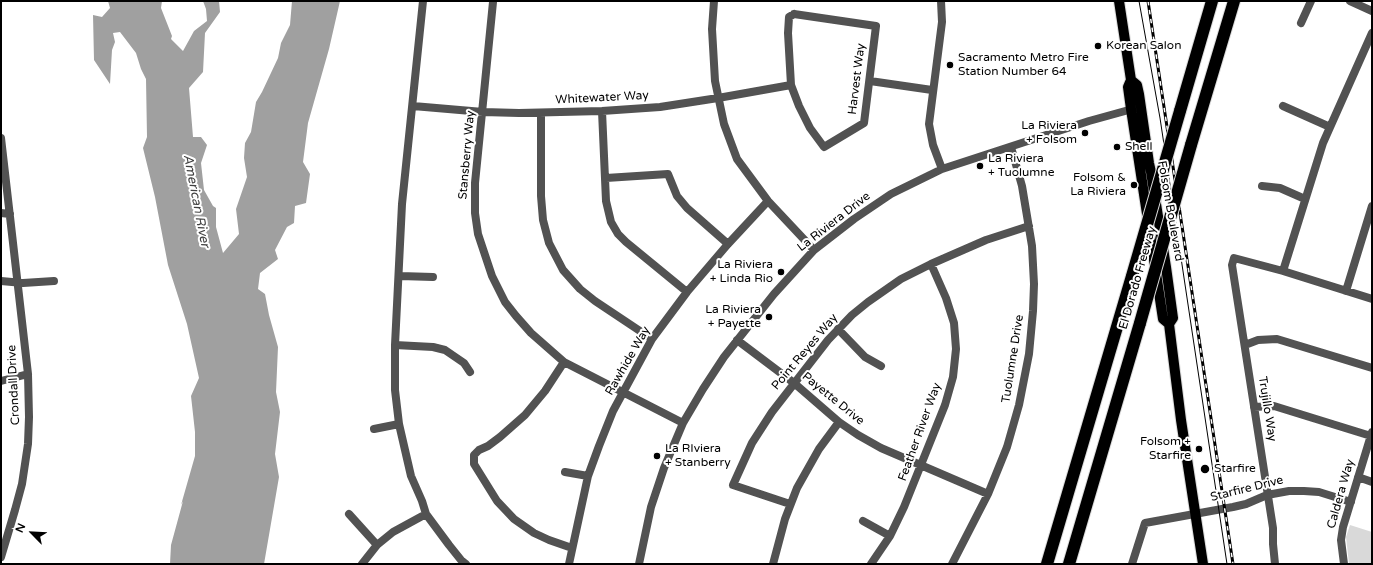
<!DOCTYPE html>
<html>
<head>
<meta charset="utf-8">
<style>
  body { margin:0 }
  #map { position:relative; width:1373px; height:565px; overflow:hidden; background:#fff; font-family:"Varela Round",sans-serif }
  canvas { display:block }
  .frame { position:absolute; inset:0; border:2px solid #000; pointer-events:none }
  .north { position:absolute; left:12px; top:513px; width:40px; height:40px; -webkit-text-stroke:3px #fff; paint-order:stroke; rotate:294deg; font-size:11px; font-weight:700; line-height:16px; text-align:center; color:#000 }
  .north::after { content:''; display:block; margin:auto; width:14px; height:18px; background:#000; clip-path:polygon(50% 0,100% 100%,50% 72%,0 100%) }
</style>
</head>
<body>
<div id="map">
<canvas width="1373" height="565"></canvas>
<div class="frame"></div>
<div class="north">N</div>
</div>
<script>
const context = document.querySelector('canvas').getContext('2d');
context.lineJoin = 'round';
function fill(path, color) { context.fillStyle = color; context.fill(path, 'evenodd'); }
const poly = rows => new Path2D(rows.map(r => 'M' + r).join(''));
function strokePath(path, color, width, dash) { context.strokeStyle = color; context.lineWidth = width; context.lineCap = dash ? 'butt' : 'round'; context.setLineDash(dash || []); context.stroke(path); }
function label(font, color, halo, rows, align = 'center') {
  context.font = font + ' "Varela Round",sans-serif'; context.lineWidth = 4; context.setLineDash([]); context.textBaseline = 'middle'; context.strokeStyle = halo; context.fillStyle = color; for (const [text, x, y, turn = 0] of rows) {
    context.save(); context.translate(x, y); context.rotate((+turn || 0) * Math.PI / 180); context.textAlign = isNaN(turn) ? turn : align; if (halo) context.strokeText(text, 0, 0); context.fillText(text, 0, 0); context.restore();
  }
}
fill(poly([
  [1350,525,1372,532,1372,564,1349,564,1346,537]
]), '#d9d9d9');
fill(poly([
  [108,1,162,1,161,8,172,36,171,39,183,51,194,31,207,21,206,9,203,1,219,1,220,12,205,33,203,72,189,88,193,137,201,137,207,145,201,163,204,190,213,206,216,208,216,227,223,253,239,234,236,209,247,177,244,158,245,143,251,132,256,102,262,92,278,58,281,43,290,25,292,1,340,1,329,49,308,123,303,162,310,174,306,203,295,206,294,223,287,227,275,250,278,259,260,273,258,289,265,294,269,315,278,347,276,392,280,412,275,454,279,477,264,564,170,564,171,545,183,501,181,505,195,456,195,432,191,396,199,378,187,324,168,265,155,197,143,148,147,137,146,79,141,69,136,53,120,32,113,33,115,42,112,50,110,84,94,60,93,15,102,17,110,8]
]), '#a0a0a0');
const major = poly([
  [1119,1,1131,80,1128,87,1131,109,1163,319,1169,324,1181,420,1203,564],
  [1131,80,1137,85,1139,94,1149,163,1151,172,1166,267,1173,318,1169,324]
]);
const highway = poly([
  [1180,111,1212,1],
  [1191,145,1234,1],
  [1047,564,1132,276],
  [1069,564,1140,323]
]);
strokePath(major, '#dbdbdb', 12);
strokePath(highway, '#dbdbdb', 14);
strokePath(poly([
  [423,1,402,204,395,345,395,390,399,424,411,476,422,501,426,514,449,545,461,560,466,564],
  [714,1,712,29,715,81,724,124,737,159,768,201,814,250],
  [941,1,942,22,929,124,933,145,942,169],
  [1350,1,1372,11],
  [493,2,475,183,475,213,478,234,492,276,505,302,516,316,531,333,564,362,683,423],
  [794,14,876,26,864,123,824,147,810,128,799,106,791,85,788,33,789,17,794,14],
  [1301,23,1311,1],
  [870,81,932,90],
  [413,106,483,112,519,113,602,111,660,107,718,98,791,85],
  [1283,106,1330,127],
  [602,111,606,201,611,222,618,234,626,242,687,292],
  [541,113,541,196,543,220,549,243,563,270,580,289,595,301,652,339],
  [1,138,28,374,29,417,28,444,22,484,15,510,1,557],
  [606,178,668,174,677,196,687,208,728,244],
  [1262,186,1280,188,1305,199],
  [1,213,10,214],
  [1283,271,1323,143,1372,33],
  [400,276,433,277],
  [1,281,23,283,54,281],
  [1346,291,1372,206],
  [838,329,865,357,881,366],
  [737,340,794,383,839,422,858,435,881,448,988,494],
  [395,345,433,347,445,350,464,363,470,372],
  [1245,345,1258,340,1277,339,1372,368],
  [564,362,545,391,525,415,500,437,488,446,479,450,474,455,474,464,497,501,514,519,534,533,549,540,572,548],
  [1,381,28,374],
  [1254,407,1274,406,1371,436],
  [374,429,399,424],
  [565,472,588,476],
  [1358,477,1372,482],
  [790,504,733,485,752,443,772,412,828,340,852,315,868,302,901,279,931,264,986,240,1029,226],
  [349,514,377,545],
  [863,521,890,536],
  [362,564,377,545,393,532,426,514],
  [569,564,588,476,599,446,613,411,652,339,687,292,728,244,768,201],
  [639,564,651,507,664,468,683,423,703,389,724,357,774,294,814,250,854,219,891,194,942,169,1089,121,1136,108],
  [773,564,785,519,797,488,819,449,839,422],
  [871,564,890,536,904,507,945,405,953,377,956,349,954,323,946,298,931,264],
  [952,564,988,494,1007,447,1019,405,1029,354,1033,311,1034,284,1032,246,1022,186,1011,147],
  [1132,564,1145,523,1233,507,1246,504,1267,495,1289,491,1304,491,1319,492,1351,502],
  [1275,564,1273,544,1273,528,1232,265,1234,258,1283,271,1372,299],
  [1344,564,1341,540,1343,527,1372,432]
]), '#525252', 8);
strokePath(major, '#000', 10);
strokePath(highway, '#000', 12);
strokePath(poly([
  [1139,1,1160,118,1227,564]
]), '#000', 1);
const rail = poly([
  [1148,1,1233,564]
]);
strokePath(rail, '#000', 3);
strokePath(rail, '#fff', 1.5, [4.5]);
const highwayBridge = poly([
  [1132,276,1180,111],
  [1140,323,1191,145]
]);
strokePath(highwayBridge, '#dbdbdb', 14, []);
strokePath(highwayBridge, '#000', 12);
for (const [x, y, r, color] of [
  [1098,46,4,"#000"],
  [950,65,4,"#000"],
  [1085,133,4,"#000"],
  [1117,147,4,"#000"],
  [980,166,4,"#000"],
  [1134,185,4,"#000"],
  [781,272,4,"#000"],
  [769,317,4,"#000"],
  [1199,449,4,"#000"],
  [657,456,4,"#000"],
  [1205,469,5,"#000"]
]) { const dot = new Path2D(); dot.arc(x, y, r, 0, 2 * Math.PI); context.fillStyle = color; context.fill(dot); strokePath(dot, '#fff', 1.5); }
label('12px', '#000', '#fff', [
  ["Korean Salon",1106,46],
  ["Sacramento Metro Fire",958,58],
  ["Station Number 64",958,72],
  ["La Riviera",1077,126,"right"],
  ["+ Folsom",1077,140,"right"],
  ["Shell",1125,147],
  ["La Riviera",988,159],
  ["+ Tuolumne",988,173],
  ["Folsom &",1126,178,"right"],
  ["La Riviera",1126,192,"right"],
  ["La Riviera",773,265,"right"],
  ["+ Linda Rio",773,279,"right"],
  ["La Riviera",761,310,"right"],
  ["+ Payette",761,324,"right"],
  ["Folsom +",1191,442,"right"],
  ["Starfire",1191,456,"right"],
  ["La RIviera",665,449],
  ["+ Stanberry",665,463],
  ["Starfire",1214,469]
], 'left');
label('12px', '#000', '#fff', [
  ["Harvest Way",857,79,-83],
  ["Whitewater Way",602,98,-3],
  ["Stansberry Way",467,155,-85],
  ["Folsom Boulevard",1170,211,80],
  ["La Riviera Drive",834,222,-38],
  ["El Dorado Freeway",1138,278,-74],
  ["Point Reyes Way",805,352,-50],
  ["Tuolumne Drive",1013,359,-81],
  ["Rawhide Way",628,361,-60],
  ["Crondall Drive",14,385,-93],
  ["Payette Drive",833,399,39],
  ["Trujillo Way",1267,409,81],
  ["Feather River Way",920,432,-70],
  ["Starfire Drive",1247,489,-14],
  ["Caldera Way",1341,494,-74]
]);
label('italic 13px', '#414141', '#fff', [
  ["American River",196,201,79]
]);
</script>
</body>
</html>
